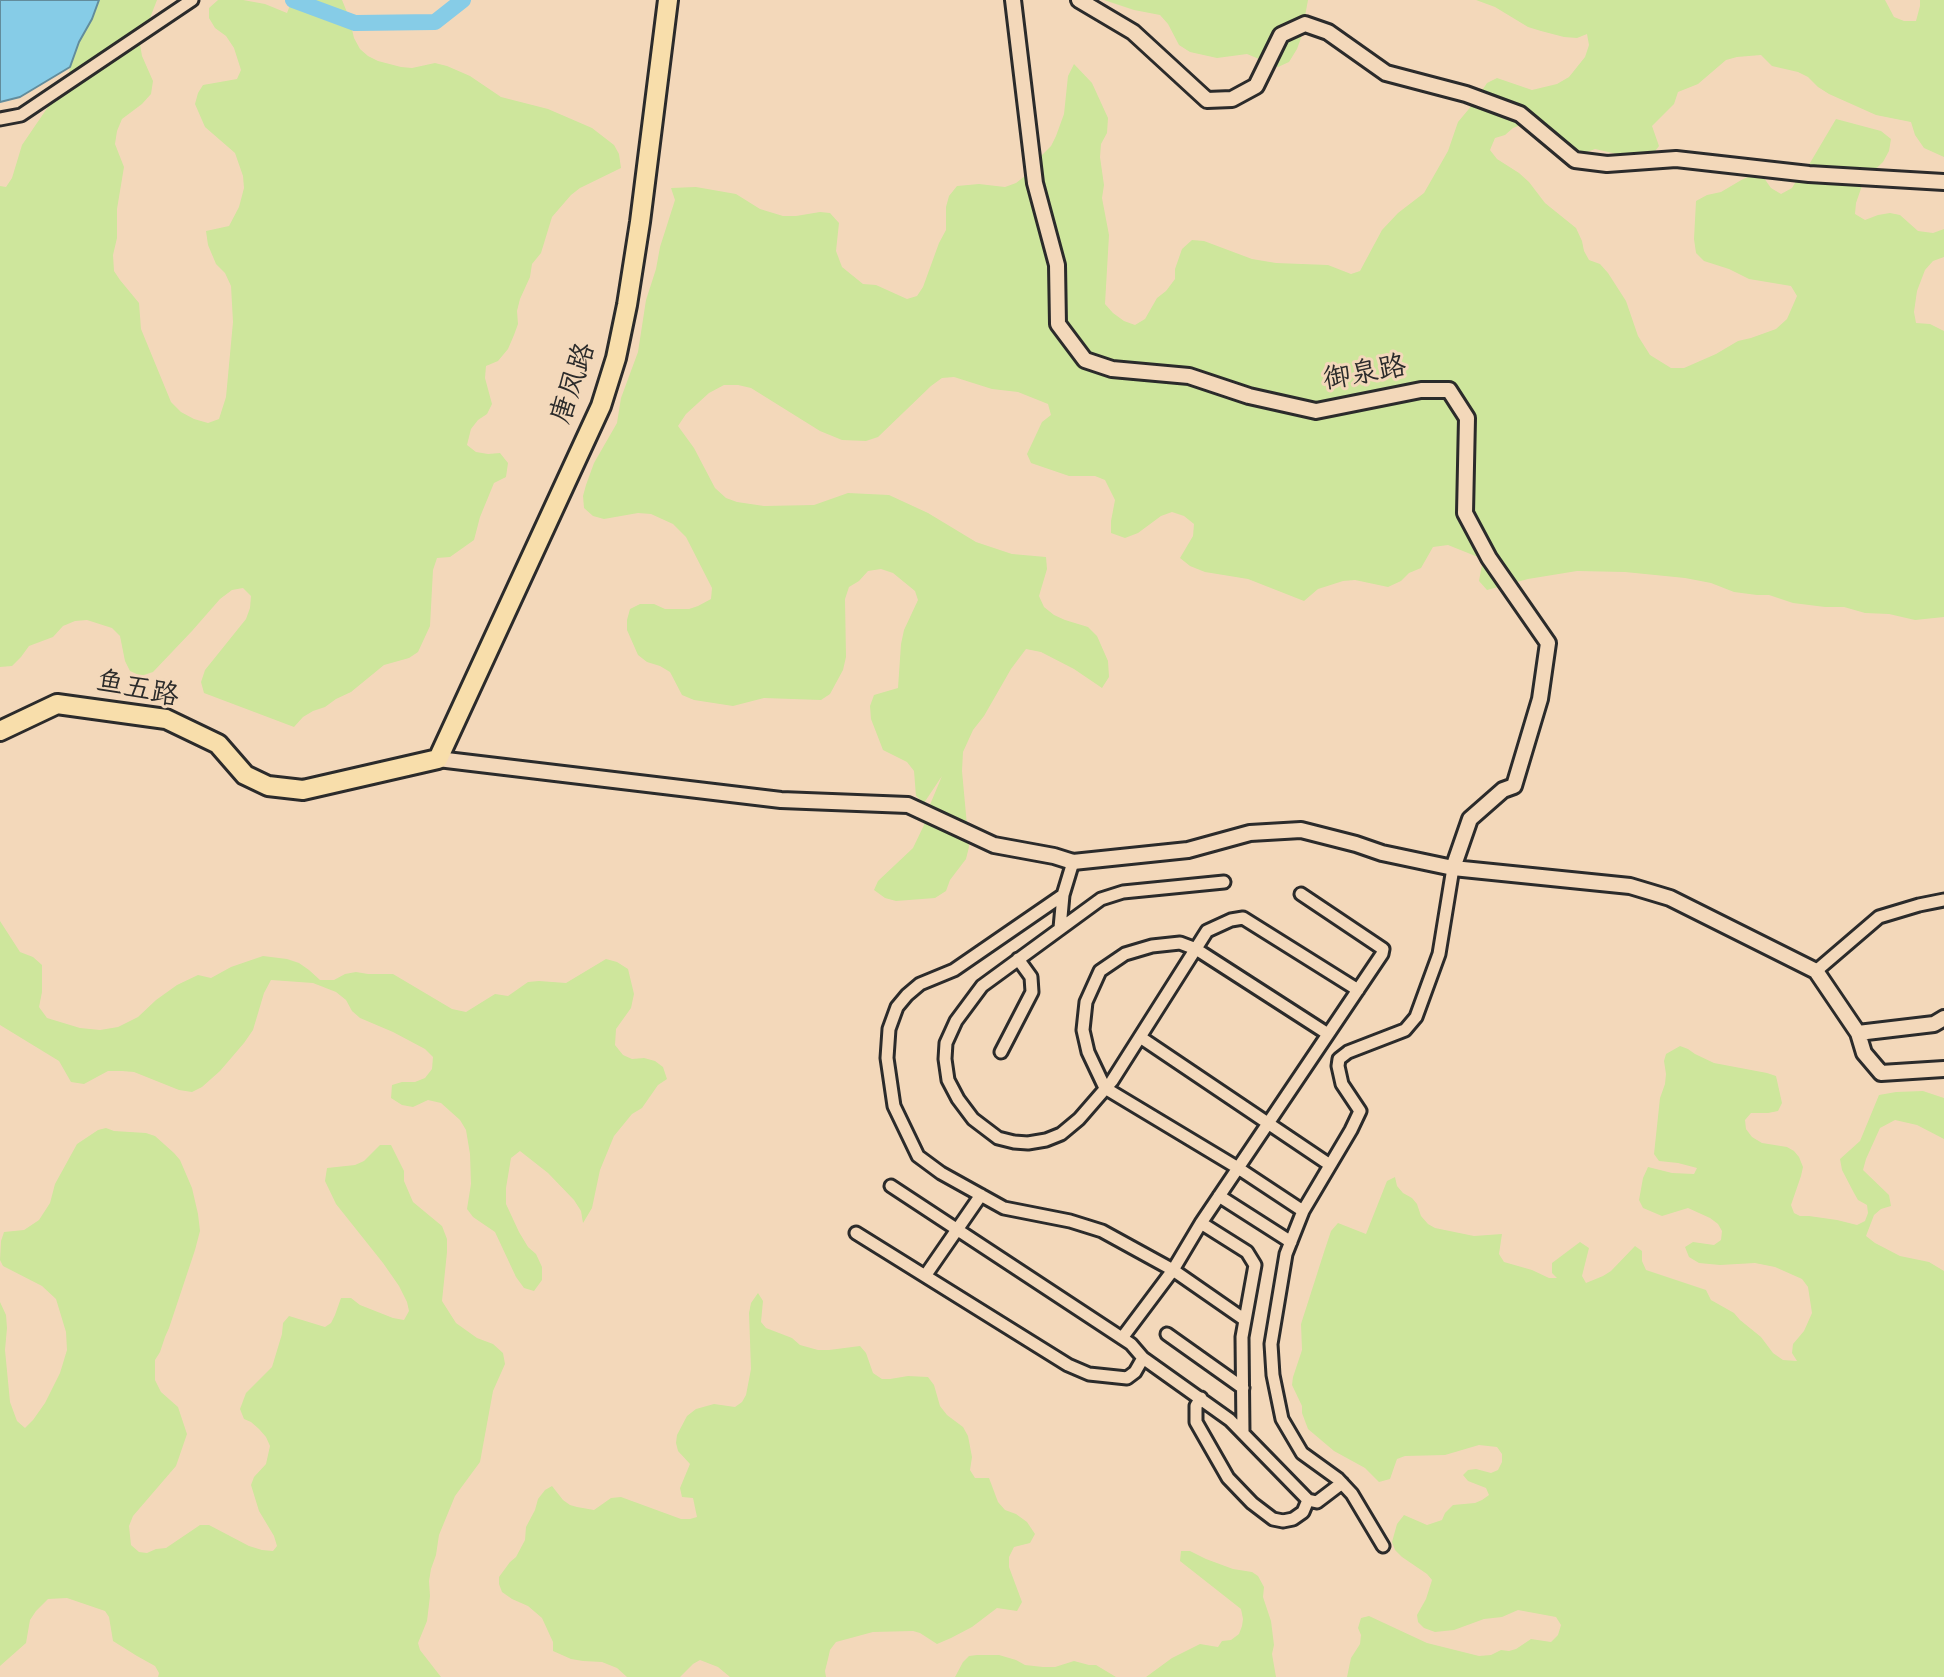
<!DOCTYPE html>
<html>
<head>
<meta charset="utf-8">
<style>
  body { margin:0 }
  canvas { display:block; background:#f3d8ba }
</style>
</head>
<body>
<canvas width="1944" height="1677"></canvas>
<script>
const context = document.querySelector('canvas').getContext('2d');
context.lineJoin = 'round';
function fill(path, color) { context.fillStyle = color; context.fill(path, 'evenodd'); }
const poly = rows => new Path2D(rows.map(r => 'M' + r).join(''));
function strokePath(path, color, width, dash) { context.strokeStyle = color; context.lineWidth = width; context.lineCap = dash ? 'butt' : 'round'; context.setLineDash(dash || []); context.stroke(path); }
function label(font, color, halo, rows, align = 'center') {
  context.font = font + ' Mynerve,"LXGW WenKai TC",sans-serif'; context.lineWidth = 6; context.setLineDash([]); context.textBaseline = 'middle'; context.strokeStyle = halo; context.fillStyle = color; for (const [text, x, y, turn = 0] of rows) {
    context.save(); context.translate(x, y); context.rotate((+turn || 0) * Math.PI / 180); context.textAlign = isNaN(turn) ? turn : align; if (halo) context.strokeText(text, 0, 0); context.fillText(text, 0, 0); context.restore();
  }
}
fill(poly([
  [98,0,157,0,140,44,142,56,153,81,151,94,142,104,122,119,117,131,115,144,124,167,117,209,117,238,113,255,114,271,120,280,139,303,141,329,171,402,181,412,194,419,208,423,219,419,226,397,233,322,231,286,225,273,216,264,208,245,206,231,229,226,239,207,244,188,243,176,235,153,205,127,195,104,198,93,203,85,237,79,241,70,234,48,226,36,215,28,209,18,209,8,218,0,243,0,265,4,287,13,292,0,342,0,349,17,354,38,360,49,368,56,378,61,401,67,412,68,435,63,447,66,470,76,501,97,548,109,592,128,614,145,619,154,621,168,580,188,571,195,552,217,541,253,532,264,530,277,520,299,517,311,518,324,514,335,508,349,498,361,486,366,485,378,492,404,487,414,478,420,471,429,467,445,476,452,488,454,500,453,508,463,506,477,494,483,480,517,474,540,450,557,437,558,433,570,430,626,418,652,409,658,384,665,351,692,336,699,325,707,313,711,303,717,294,727,204,693,201,682,205,670,246,619,250,608,251,596,243,588,232,590,220,599,192,631,153,672,141,676,130,671,125,661,120,636,112,628,87,620,75,621,63,626,53,637,29,646,21,657,12,666,0,667,0,186,6,187,12,178,22,145,69,76,70,67,79,42,92,19],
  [1104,0,1308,0,1301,38,1297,49,1289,62,1278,67,1247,54,1217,58,1190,52,1179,45,1168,24,1160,15,1134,10],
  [1476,0,1885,0,1894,17,1904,21,1916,21,1920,6,1920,0,1944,0,1944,157,1924,148,1915,135,1911,122,1876,115,1829,94,1818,87,1808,77,1798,72,1772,66,1761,55,1737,57,1726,60,1698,84,1678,92,1674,104,1652,126,1659,146,1652,155,1617,154,1595,149,1574,157,1523,124,1513,128,1505,135,1495,138,1490,150,1497,159,1519,173,1529,182,1545,203,1576,228,1582,241,1584,251,1589,260,1600,264,1608,273,1626,301,1638,336,1650,355,1671,368,1684,368,1716,354,1738,341,1751,338,1776,329,1787,319,1797,296,1791,286,1749,279,1729,269,1704,261,1696,253,1694,239,1696,201,1707,195,1721,192,1743,179,1754,175,1764,178,1771,188,1781,194,1792,188,1801,173,1810,163,1836,119,1881,131,1891,139,1889,151,1883,162,1864,180,1856,203,1855,214,1865,220,1878,215,1890,213,1900,215,1918,231,1933,233,1944,229,1944,257,1933,261,1925,270,1917,291,1914,312,1916,323,1930,324,1944,331,1944,617,1915,620,1889,614,1865,613,1844,607,1825,607,1793,603,1769,595,1757,595,1734,592,1711,583,1685,578,1625,572,1577,571,1528,579,1487,590,1479,581,1483,559,1448,545,1433,547,1421,568,1409,573,1401,581,1388,587,1355,580,1343,581,1318,589,1304,601,1248,579,1205,572,1190,566,1180,558,1193,536,1194,524,1184,516,1172,512,1161,516,1138,533,1125,538,1111,533,1111,521,1115,500,1105,480,1095,476,1069,476,1031,463,1027,454,1042,422,1051,415,1048,404,1018,392,992,389,954,377,942,378,931,386,878,437,866,441,842,440,820,431,751,388,738,385,724,385,709,393,686,414,678,426,694,448,715,488,726,498,737,502,764,506,814,505,848,493,889,495,928,513,976,542,1012,554,1046,557,1047,569,1039,596,1044,607,1054,615,1065,620,1088,627,1097,636,1108,661,1109,677,1102,688,1074,669,1041,652,1026,649,1011,669,984,716,973,730,963,752,962,771,969,847,966,859,950,880,946,891,935,898,896,901,885,898,874,890,878,881,913,848,924,825,929,807,942,776,924,803,916,796,914,771,907,762,883,750,871,719,870,706,874,695,898,688,901,644,904,630,918,600,915,591,893,573,881,569,868,571,859,581,849,587,845,599,846,657,843,670,830,694,821,700,764,698,733,706,694,700,682,695,670,672,660,666,647,662,638,655,627,630,627,620,630,609,640,604,654,604,665,609,689,609,698,606,711,599,712,588,686,537,673,524,651,514,638,513,604,519,593,516,584,508,583,496,586,485,594,463,617,423,621,398,638,352,646,300,656,269,660,247,675,200,671,188,696,187,736,194,760,209,783,216,796,216,820,212,830,213,839,223,836,251,842,267,863,284,876,285,907,299,917,296,923,287,939,243,946,230,946,207,949,196,957,186,979,184,1005,187,1016,183,1025,176,1036,161,1051,146,1056,136,1064,114,1068,76,1074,64,1092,83,1108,118,1107,133,1101,144,1100,157,1104,185,1102,198,1109,235,1105,304,1113,313,1124,321,1135,325,1145,319,1157,298,1166,291,1175,279,1175,269,1182,249,1192,240,1204,241,1252,259,1276,263,1328,265,1351,274,1360,271,1382,230,1398,213,1424,193,1448,151,1458,122,1473,104,1487,83,1497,78,1532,90,1557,84,1569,77,1585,57,1589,45,1587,34,1577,38,1564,37,1541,31,1528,27,1495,7],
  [0,921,20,952,33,957,42,965,42,992,39,1007,47,1018,80,1028,100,1030,118,1027,138,1017,156,1000,177,985,198,975,211,978,231,967,263,956,287,959,299,963,309,970,320,980,334,980,345,974,356,972,368,974,393,974,452,1009,466,1012,495,994,508,996,528,982,539,981,566,983,606,959,617,962,628,969,634,994,631,1008,616,1029,615,1045,623,1055,632,1059,644,1058,655,1061,663,1067,667,1079,658,1085,642,1108,632,1114,614,1136,600,1170,592,1208,583,1223,581,1211,574,1200,548,1173,520,1151,511,1158,506,1188,506,1204,519,1232,528,1247,536,1254,542,1267,542,1280,534,1291,524,1288,516,1277,495,1232,473,1217,467,1209,471,1184,470,1154,466,1130,460,1120,441,1103,428,1100,413,1107,402,1105,391,1098,392,1085,402,1082,415,1082,425,1078,432,1069,433,1057,425,1049,393,1032,360,1018,352,1011,346,1000,336,992,313,983,271,980,264,993,253,1030,244,1043,220,1071,202,1087,192,1092,179,1090,134,1072,122,1071,108,1071,84,1084,71,1082,59,1061,0,1025],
  [1680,1046,1688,1049,1695,1054,1714,1063,1767,1073,1776,1076,1782,1103,1778,1111,1768,1113,1751,1113,1745,1120,1746,1129,1752,1137,1762,1143,1787,1147,1794,1151,1799,1157,1803,1167,1801,1176,1791,1205,1794,1213,1800,1216,1809,1216,1837,1220,1857,1225,1865,1221,1868,1213,1867,1205,1858,1200,1854,1193,1842,1170,1840,1159,1860,1141,1879,1095,1896,1092,1923,1091,1944,1098,1944,1139,1917,1125,1895,1120,1880,1128,1866,1159,1863,1170,1889,1195,1891,1206,1881,1209,1874,1215,1866,1236,1875,1243,1900,1256,1929,1262,1944,1271,1944,1677,1347,1677,1351,1658,1360,1644,1361,1635,1358,1628,1361,1618,1369,1616,1427,1643,1479,1656,1491,1655,1501,1650,1509,1651,1516,1649,1531,1639,1551,1642,1558,1635,1561,1625,1556,1617,1518,1610,1502,1617,1484,1619,1454,1630,1435,1632,1424,1628,1418,1622,1417,1615,1426,1599,1432,1580,1427,1574,1402,1557,1395,1550,1392,1542,1397,1524,1404,1515,1427,1525,1442,1520,1445,1513,1453,1505,1475,1503,1482,1500,1489,1495,1486,1488,1468,1481,1463,1475,1468,1470,1476,1469,1491,1473,1498,1470,1502,1462,1502,1454,1497,1447,1479,1445,1445,1455,1405,1456,1397,1459,1390,1479,1379,1482,1365,1468,1334,1451,1308,1429,1302,1413,1302,1406,1292,1385,1293,1377,1302,1350,1301,1324,1325,1249,1331,1231,1338,1223,1366,1234,1387,1181,1395,1177,1397,1186,1403,1193,1412,1198,1417,1204,1421,1216,1428,1224,1435,1228,1474,1236,1502,1234,1499,1254,1504,1262,1532,1270,1549,1278,1557,1278,1552,1273,1552,1263,1580,1242,1589,1248,1582,1276,1586,1283,1603,1276,1611,1271,1635,1246,1642,1251,1642,1261,1646,1270,1706,1290,1711,1300,1734,1313,1740,1320,1761,1337,1773,1353,1783,1360,1797,1361,1792,1353,1793,1344,1804,1331,1812,1313,1808,1287,1802,1279,1775,1267,1755,1263,1720,1265,1699,1263,1689,1257,1685,1247,1693,1242,1714,1245,1721,1240,1722,1231,1718,1224,1710,1218,1688,1208,1662,1216,1643,1208,1639,1200,1643,1178,1648,1167,1672,1173,1694,1174,1697,1168,1678,1163,1659,1161,1654,1154,1660,1098,1665,1084,1666,1074,1664,1061,1666,1054],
  [106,1128,114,1131,146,1133,155,1136,174,1153,180,1160,192,1188,198,1214,200,1231,195,1250,169,1328,165,1337,160,1352,155,1360,155,1380,161,1392,178,1407,187,1434,176,1466,133,1516,129,1526,131,1545,139,1552,147,1553,156,1549,166,1548,200,1525,209,1525,249,1546,262,1550,273,1551,277,1546,274,1536,259,1511,251,1485,254,1477,266,1464,270,1446,266,1437,259,1429,251,1422,244,1419,240,1409,246,1393,272,1367,282,1334,283,1323,289,1316,325,1327,331,1323,335,1315,341,1298,351,1298,360,1305,393,1318,404,1320,409,1311,407,1302,399,1286,383,1263,336,1204,325,1181,327,1168,355,1165,364,1161,380,1145,391,1145,404,1171,404,1181,413,1202,442,1226,447,1239,447,1252,442,1301,456,1323,477,1338,493,1344,503,1353,505,1364,493,1391,480,1462,455,1496,439,1535,436,1555,431,1569,429,1581,430,1596,427,1621,418,1643,420,1650,441,1677,158,1677,159,1673,155,1666,137,1656,113,1641,109,1617,105,1611,67,1598,48,1599,36,1611,30,1620,26,1643,0,1666,0,1302,6,1315,7,1328,5,1350,10,1402,17,1421,25,1428,33,1420,45,1403,60,1373,67,1350,66,1332,56,1299,42,1286,3,1266,0,1260,1,1241,4,1232,24,1230,39,1220,50,1203,55,1184,77,1144,98,1130],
  [758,1293,763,1301,761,1322,766,1328,792,1338,800,1345,818,1350,829,1350,860,1346,866,1353,873,1373,882,1379,890,1379,908,1376,928,1377,934,1385,940,1406,947,1415,963,1427,968,1436,972,1457,970,1470,975,1478,989,1478,998,1502,1005,1510,1016,1514,1027,1522,1035,1534,1030,1543,1014,1547,1009,1557,1009,1567,1022,1602,1017,1611,997,1608,972,1627,951,1638,937,1644,920,1633,913,1631,873,1632,836,1642,830,1650,828,1659,825,1671,826,1677,730,1677,718,1667,700,1660,693,1664,680,1677,627,1677,617,1668,602,1662,583,1661,571,1659,553,1651,553,1642,542,1618,528,1606,512,1599,502,1592,499,1584,499,1577,510,1562,516,1557,525,1540,526,1527,535,1510,538,1499,545,1490,552,1486,563,1500,570,1505,577,1507,594,1510,611,1498,621,1497,681,1519,690,1519,697,1517,693,1498,682,1497,680,1488,690,1464,678,1451,676,1443,677,1435,687,1416,696,1409,714,1404,735,1407,742,1402,746,1395,751,1369,749,1313,751,1303],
  [1181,1551,1190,1551,1206,1559,1233,1569,1252,1572,1258,1576,1264,1587,1263,1597,1271,1621,1274,1645,1272,1654,1276,1677,1146,1677,1172,1658,1200,1644,1218,1647,1222,1641,1231,1640,1239,1634,1242,1626,1243,1619,1241,1609,1180,1561],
  [977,1655,999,1655,1016,1660,1025,1665,1043,1667,1055,1667,1074,1661,1089,1665,1096,1665,1116,1677,955,1677,963,1662,969,1656]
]), '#cee69c');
const water = poly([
  [0,0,99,0,92,19,79,42,70,67,20,97,0,102,0,0]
]);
fill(water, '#86cce7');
strokePath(water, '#628c9c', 2);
strokePath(poly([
  [293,0,355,23,435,22,463,0]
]), '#86cce7', 16);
const minor = poly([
  [0,119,21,115,192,0],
  [1224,882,1123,892,1101,899,982,986,956,1021,946,1043,945,1059,948,1080,958,1099,973,1119,998,1138,1014,1142,1028,1143,1046,1140,1061,1134,1079,1119,1112,1081,1207,931,1231,920,1243,918,1358,990],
  [1063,895,954,970,920,984,907,995,897,1007,889,1029,887,1058,894,1106,918,1156,941,1173,1004,1208,1070,1221,1102,1231,1173,1270,1245,1320],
  [1060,928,1063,895,1073,862],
  [1816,971,1879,917,1919,905,1944,900],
  [1140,1037,1330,1165],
  [1001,1052,1032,992,1031,977,1018,959],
  [891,1186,1131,1344,1143,1358,1230,1420,1308,1500,1317,1502,1342,1483],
  [1219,1196,1291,1242],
  [1303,1211,1238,1168,1105,1088,1088,1052,1083,1030,1086,1002,1100,971,1125,954,1152,946,1180,943,1196,949,1328,1034],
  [1201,1223,1247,1252,1255,1265,1242,1337,1243,1433],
  [856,1233,1068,1365,1089,1374,1127,1378,1135,1372,1143,1358],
  [925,1276,981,1195],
  [1167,1334,1243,1388],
  [1122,1338,1173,1270,1201,1223,1382,954,1383,949,1301,894],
  [1201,1398,1196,1406,1196,1422,1228,1478,1252,1503,1273,1519,1283,1521,1293,1519,1303,1512,1308,1500],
  [1383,1546,1352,1494,1338,1479,1302,1453,1282,1419,1273,1375,1271,1344,1286,1254,1303,1211,1351,1130,1360,1111,1342,1084,1338,1066,1339,1059,1348,1052,1405,1030,1416,1017,1439,954,1453,868]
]);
const tertiary = poly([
  [1013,0,1035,183,1057,265,1058,324,1085,360,1112,369,1189,376,1249,396,1316,411,1421,390,1449,390,1467,418,1465,513,1489,558,1548,643,1540,699,1514,786,1503,790,1470,819,1453,868],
  [1079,0,1133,32,1207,100,1232,99,1256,86,1281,35,1305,24,1328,32,1386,73,1466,94,1520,114,1575,160,1607,164,1676,159,1809,174,1944,182],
  [438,759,781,800,908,805,994,845,1054,856,1073,862,1188,850,1250,833,1301,830,1356,844,1382,853,1453,868,1630,886,1670,898,1816,971,1858,1033,1864,1053,1881,1073,1944,1069],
  [1858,1033,1934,1024,1944,1018]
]);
const trunk = poly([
  [0,731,57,704,166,719,218,744,245,775,268,786,303,790,438,759,601,406,616,358,627,305,640,222,668,0]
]);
strokePath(minor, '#2b2b2b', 17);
strokePath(tertiary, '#2b2b2b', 20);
strokePath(trunk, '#2b2b2b', 24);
strokePath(minor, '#f3d8ba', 11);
strokePath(tertiary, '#f3d8ba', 14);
strokePath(trunk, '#f8deab', 18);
label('28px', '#2b2b2b', '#f3d8ba', [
  ["御泉路",1365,375,-10],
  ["唐凤路",575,384,-71],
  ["鱼五路",137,691,11]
]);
</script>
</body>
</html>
